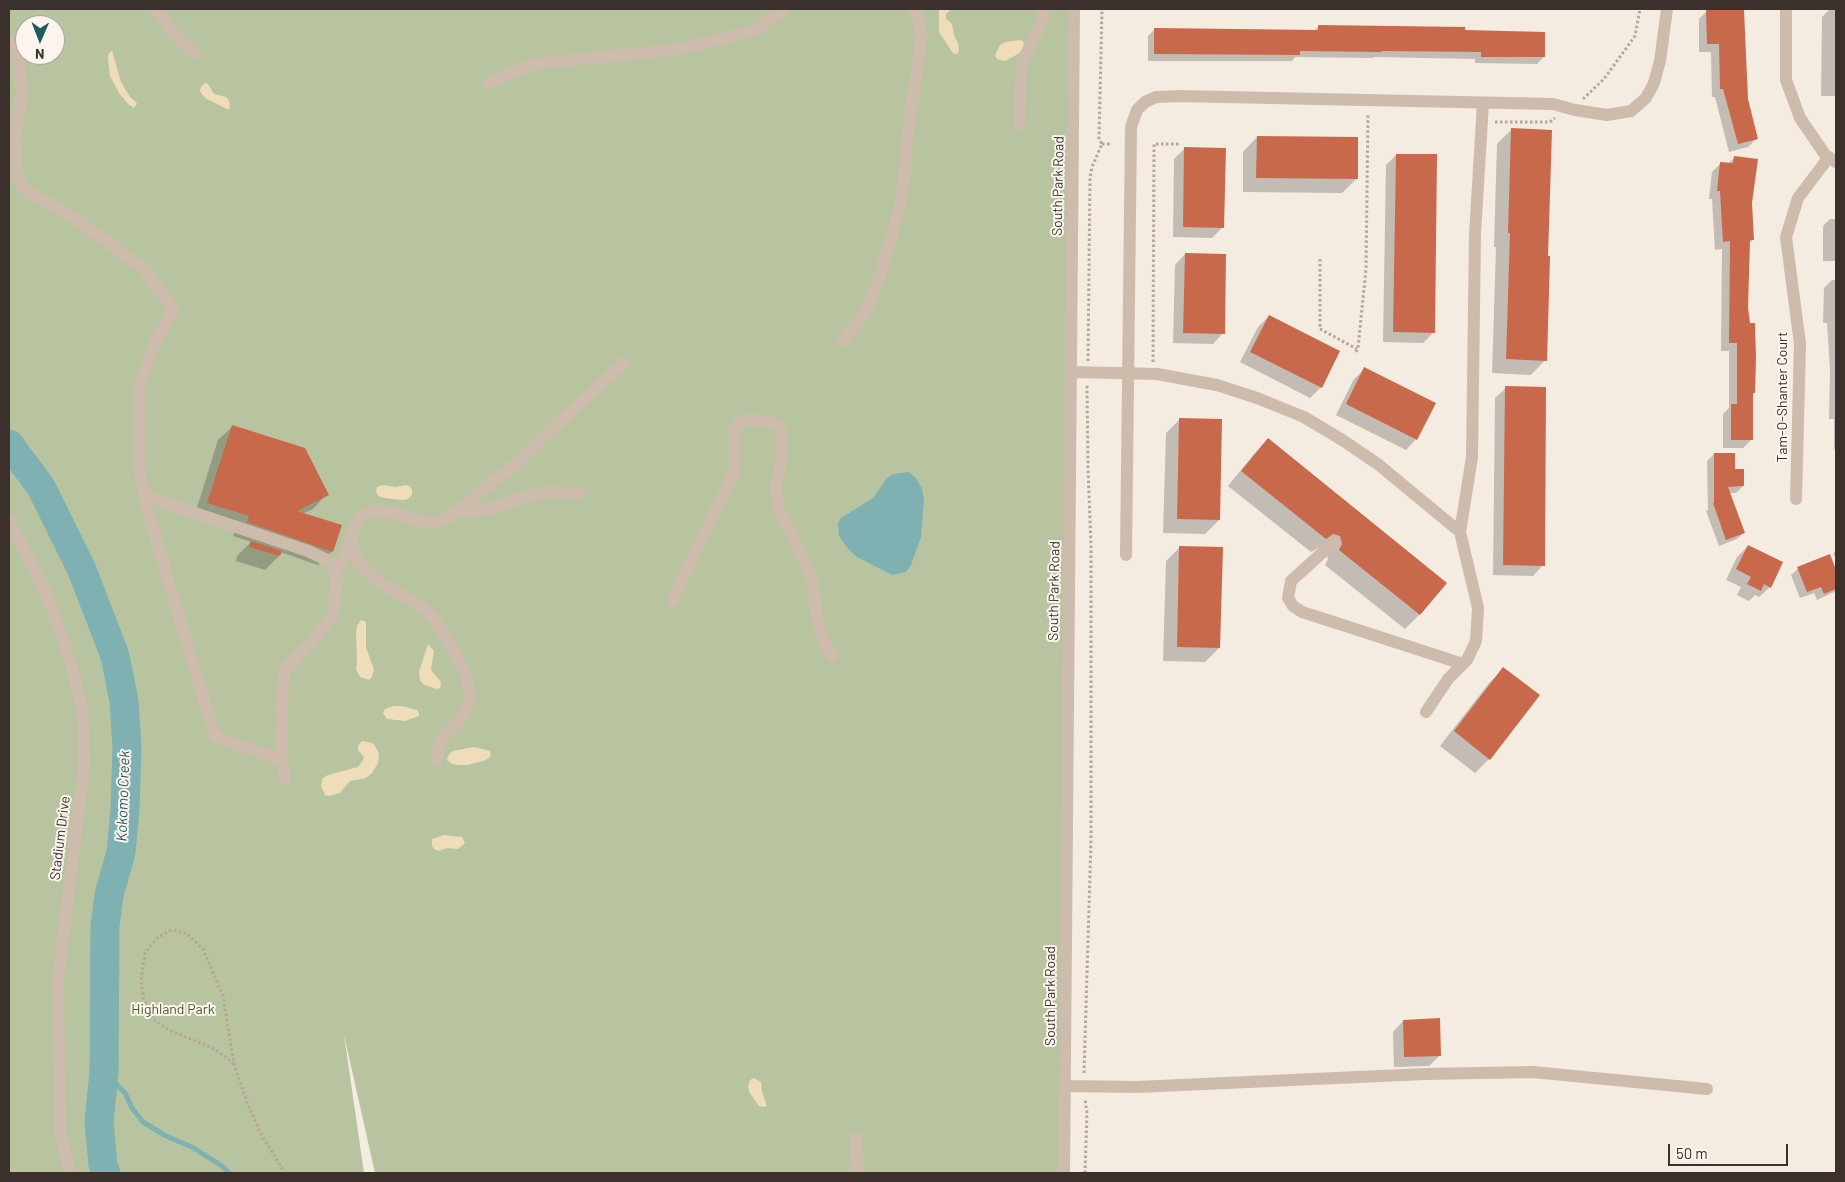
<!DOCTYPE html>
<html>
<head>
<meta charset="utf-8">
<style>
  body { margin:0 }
  #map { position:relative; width:1845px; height:1182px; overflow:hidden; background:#f4ebe1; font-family:Barlow,sans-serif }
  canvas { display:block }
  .frame { position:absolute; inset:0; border:10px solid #3b302b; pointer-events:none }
  .north { position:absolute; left:15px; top:15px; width:50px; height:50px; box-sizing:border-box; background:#fbf5ee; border:1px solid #aea6a0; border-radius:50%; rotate:181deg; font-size:14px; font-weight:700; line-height:20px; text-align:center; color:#3b302b }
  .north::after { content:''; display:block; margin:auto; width:18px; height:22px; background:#1f5a5e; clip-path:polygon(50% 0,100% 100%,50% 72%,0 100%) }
  .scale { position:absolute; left:1668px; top:1144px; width:120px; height:22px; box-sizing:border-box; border:2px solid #3b302b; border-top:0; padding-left:6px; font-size:15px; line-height:18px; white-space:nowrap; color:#3b302b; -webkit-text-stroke:4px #fbf5ee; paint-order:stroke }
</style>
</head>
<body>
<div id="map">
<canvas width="1845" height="1182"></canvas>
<div class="frame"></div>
<div class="north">N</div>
<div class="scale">50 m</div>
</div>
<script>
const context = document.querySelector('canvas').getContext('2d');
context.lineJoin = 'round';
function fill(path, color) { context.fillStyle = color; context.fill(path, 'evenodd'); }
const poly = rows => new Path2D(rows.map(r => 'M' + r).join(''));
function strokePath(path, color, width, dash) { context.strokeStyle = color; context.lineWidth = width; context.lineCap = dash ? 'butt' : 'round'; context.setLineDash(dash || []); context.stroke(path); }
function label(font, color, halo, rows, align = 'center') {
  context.font = font + ' Barlow,sans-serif'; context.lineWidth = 4; context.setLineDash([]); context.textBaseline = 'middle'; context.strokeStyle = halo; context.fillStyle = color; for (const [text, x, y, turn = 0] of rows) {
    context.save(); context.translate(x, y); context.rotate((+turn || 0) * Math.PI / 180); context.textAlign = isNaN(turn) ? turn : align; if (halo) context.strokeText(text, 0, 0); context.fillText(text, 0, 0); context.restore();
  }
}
fill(poly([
  [9,9,1078,9,1064,1173,375,1173,344,1035,364,1173,9,1173],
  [25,25,55,25,55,55,25,55]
]), '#b8c4a0');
fill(poly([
  [939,9,951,9,946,14,946,19,952,24,954,35,958,43,959,51,957,54,954,54,952,52,939,32],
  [1019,40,1023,41,1024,45,1023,50,1018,54,1005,61,997,59,995,55,1000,45,1006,42],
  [112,51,121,82,130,97,137,103,134,108,128,104,119,93,110,76,108,57,109,53],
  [205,83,208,84,214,94,226,97,229,100,230,108,227,109,205,98,200,91,201,87],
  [382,485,395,487,406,485,409,486,412,489,412,495,408,499,403,500,384,498,378,496,376,491,377,487],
  [361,620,366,622,366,648,374,669,372,677,369,680,360,677,356,669,357,662,356,633,357,626],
  [428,644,434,651,431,670,441,682,440,688,437,689,424,685,420,680,419,672],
  [394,706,402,706,417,710,419,713,419,716,405,721,387,719,383,713,385,709],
  [362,741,373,743,379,753,378,763,372,773,366,778,350,781,340,793,329,796,325,795,321,786,323,778,328,775,358,767,363,760,364,757,358,750,358,746],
  [474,747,490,751,491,756,486,760,468,765,457,765,451,763,447,760,449,754,453,751],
  [444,835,462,837,465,843,458,849,447,848,439,851,434,849,432,846,432,839],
  [754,1078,761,1082,762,1091,767,1106,763,1107,759,1106,749,1092,748,1086,750,1080]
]), '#efdcb8');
fill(poly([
  [909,472,916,478,922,489,924,500,921,537,911,565,906,572,892,575,857,557,849,550,839,536,838,523,841,518,873,498,887,478,893,474]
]), '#7fb0b2');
fill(poly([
  [1829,10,1836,10,1836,96,1821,96,1822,17],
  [1707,11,1746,100,1757,138,1748,147,1729,152,1715,97,1712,97,1711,52,1699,52,1699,19],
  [1319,26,1544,57,1537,64,1475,63,1475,59,1375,57,1373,58,1295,57,1292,61,1148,61,1148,36,1155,29,1314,31],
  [1511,130,1545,360,1531,375,1492,373,1496,247,1494,247,1497,144],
  [1257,137,1356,179,1342,193,1243,192,1243,152],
  [1185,148,1223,227,1212,238,1173,237,1174,159],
  [1396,155,1434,332,1423,343,1383,342,1386,165],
  [1735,157,1751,203,1753,240,1749,244,1747,308,1754,392,1752,395,1752,439,1743,448,1723,448,1723,414,1729,408,1729,351,1721,351,1722,249,1715,250,1712,199,1709,199,1712,172,1721,163,1728,164],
  [1830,219,1836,219,1836,261,1823,261,1823,226],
  [1185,254,1223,333,1213,344,1173,343,1175,265],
  [1832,280,1836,280,1836,449,1834,449,1834,419,1829,419,1830,369,1827,323,1823,323,1824,288],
  [1269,316,1321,387,1310,398,1240,362,1258,327],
  [1365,369,1416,439,1406,450,1336,415,1354,379],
  [1506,388,1543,565,1533,576,1493,575,1495,398],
  [1180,419,1219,520,1205,534,1163,533,1166,433],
  [233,426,327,494,313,509,302,514,332,551,318,565,280,552,279,556,265,570,236,561,237,556,251,542,233,536,235,531,194,517,218,440],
  [1268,439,1445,583,1419,615,1405,629,1325,565,1328,559,1326,550,1318,548,1311,552,1228,486,1254,454],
  [1714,454,1734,470,1743,486,1736,493,1729,493,1744,532,1737,539,1719,546,1706,511,1708,510,1707,461],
  [1748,546,1770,587,1759,597,1755,595,1749,601,1737,595,1741,587,1726,580,1737,557],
  [1180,547,1219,648,1205,662,1163,661,1166,561],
  [1836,548,1836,556,1833,555],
  [1830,556,1836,573,1836,591,1817,600,1814,593,1800,598,1791,575,1798,569],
  [1504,669,1489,759,1475,773,1440,746,1489,683],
  [1403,1021,1440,1055,1429,1066,1394,1067,1393,1032]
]), '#0003');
strokePath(poly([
  [104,1072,125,1093,132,1108,143,1122,166,1136,192,1147,222,1166,229,1173]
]), '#7fb0b2', 5);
strokePath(poly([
  [9,444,41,487,82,570,115,656,124,701,127,747,125,810,121,852,109,895,105,926,104,1072,99,1122,103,1164,106,1173]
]), '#7fb0b2', 29);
fill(poly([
  [1706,10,1744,10,1748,99,1758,139,1738,144,1723,89,1720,89,1719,44,1707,44],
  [1318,25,1465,27,1465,30,1545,32,1545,57,1481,57,1481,52,1382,51,1381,52,1300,51,1300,55,1154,54,1154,28,1318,30],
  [1511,128,1552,130,1548,256,1550,256,1547,361,1506,359,1510,233,1508,233],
  [1257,136,1358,137,1358,179,1256,178],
  [1184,147,1226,148,1224,228,1183,227],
  [1396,154,1437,154,1435,333,1393,332],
  [1734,156,1758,159,1752,203,1754,240,1750,240,1748,308,1750,323,1755,323,1756,358,1755,393,1753,393,1753,440,1731,440,1731,404,1737,404,1737,343,1729,343,1730,241,1723,242,1720,191,1717,191,1720,162,1733,163],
  [1185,253,1226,254,1225,334,1183,333],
  [1269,315,1340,351,1322,388,1250,352],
  [1364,367,1436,403,1417,440,1346,404],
  [1505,386,1546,387,1545,566,1503,565],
  [1179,418,1222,419,1220,520,1177,519],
  [232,425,305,448,329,495,297,511,342,525,333,552,247,522,249,516,207,503],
  [1268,438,1447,583,1420,615,1339,550,1342,544,1340,536,1333,534,1326,539,1241,471],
  [1714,453,1735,453,1735,469,1744,469,1744,486,1728,487,1745,533,1726,540,1713,503,1714,503],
  [251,541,282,551,280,556,249,547],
  [1748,545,1783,562,1771,588,1764,584,1761,591,1747,584,1751,577,1736,569],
  [1179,546,1223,547,1220,648,1177,647],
  [1830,554,1836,570,1836,589,1824,594,1821,587,1807,592,1797,567],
  [1503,667,1540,695,1490,760,1454,731],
  [1440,1018,1441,1056,1404,1057,1403,1020]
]), '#c8694b');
strokePath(poly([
  [1583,99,1604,79,1635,36,1640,9],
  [1495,122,1550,122,1555,118],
  [1102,144,1110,144],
  [1320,259,1320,329,1357,349],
  [1356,352,1358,348,1366,269,1368,113],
  [1088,361,1090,178,1092,167,1102,144,1099,139,1102,9],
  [1153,362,1154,144,1180,144],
  [234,1064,215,1049,169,1030,153,1019,144,1000,141,980,145,953,158,937,172,930,186,933,203,949,223,996,234,1064,248,1105,262,1136,285,1173],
  [1084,1073,1091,840,1091,546,1088,468,1087,384],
  [1085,1173,1087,1113,1085,1099]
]), '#b9a596', 3, [2.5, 2.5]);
strokePath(poly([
  [155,9,175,34,195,53],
  [1786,9,1786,80,1800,118,1826,156,1836,162],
  [9,43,19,62,22,94,15,138,17,177,25,190,72,216,146,271,173,310,155,342,139,385,139,469,148,512,215,737,282,760,285,780],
  [488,84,510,73,532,65,561,61,675,50,733,36,758,29,783,9],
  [1019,125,1021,71,1024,58,1043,20,1044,9],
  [842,341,857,324,869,305,879,279,899,210,904,180,908,130,920,51,921,36,919,19,914,9],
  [1071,372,1157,374,1217,385,1257,398,1304,417,1344,441,1379,465,1460,532,1478,608,1476,641,1467,660,1448,679,1426,712],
  [144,494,165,503,308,551,333,563,337,580,333,616,311,642,284,670,281,717,282,760],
  [1796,499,1800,344,1786,237,1798,198,1829,157],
  [456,512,486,510,543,492,580,493],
  [9,520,45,590,69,657,83,712,84,767,58,978,60,1131,70,1173],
  [1460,532,1472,457,1475,234,1483,103],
  [351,538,353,550,358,561,369,574,386,586,423,607,437,622,466,674,470,701,465,712,457,724,445,734,439,746,436,761],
  [1334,542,1291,581,1288,598,1293,606,1302,612,1321,618,1463,664],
  [1126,555,1131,127,1137,110,1145,102,1156,97,1178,96,1553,104,1575,110,1607,115,1631,111,1646,98,1654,83,1660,61,1667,9],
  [335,570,344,560,355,526,363,515,372,511,390,512,423,522,437,523,451,516,521,459,624,362],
  [672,601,735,470,735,428,738,423,746,420,771,421,779,427,782,435,781,461,776,486,777,500,780,513,795,540,813,584,818,626,824,642,832,656],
  [1065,1086,1137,1087,1425,1074,1533,1072,1707,1089],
  [856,1138,857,1173],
  [1064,1173,1074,9]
]), '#cdbbac', 12);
label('14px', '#3b302b', '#fbf5ee', [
  ["South Park Road",1058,186,-89],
  ["Tam-O-Shanter Court",1782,397,-90],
  ["South Park Road",1054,591,-89],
  ["Stadium Drive",60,838,-83],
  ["South Park Road",1050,996,-90]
]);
label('14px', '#4a5a2e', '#fbf5ee', [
  ["Highland Park",173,1009]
]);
label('italic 15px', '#1f5a5e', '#fbf5ee', [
  ["Kokomo Creek",123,796,-88]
]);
</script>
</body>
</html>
